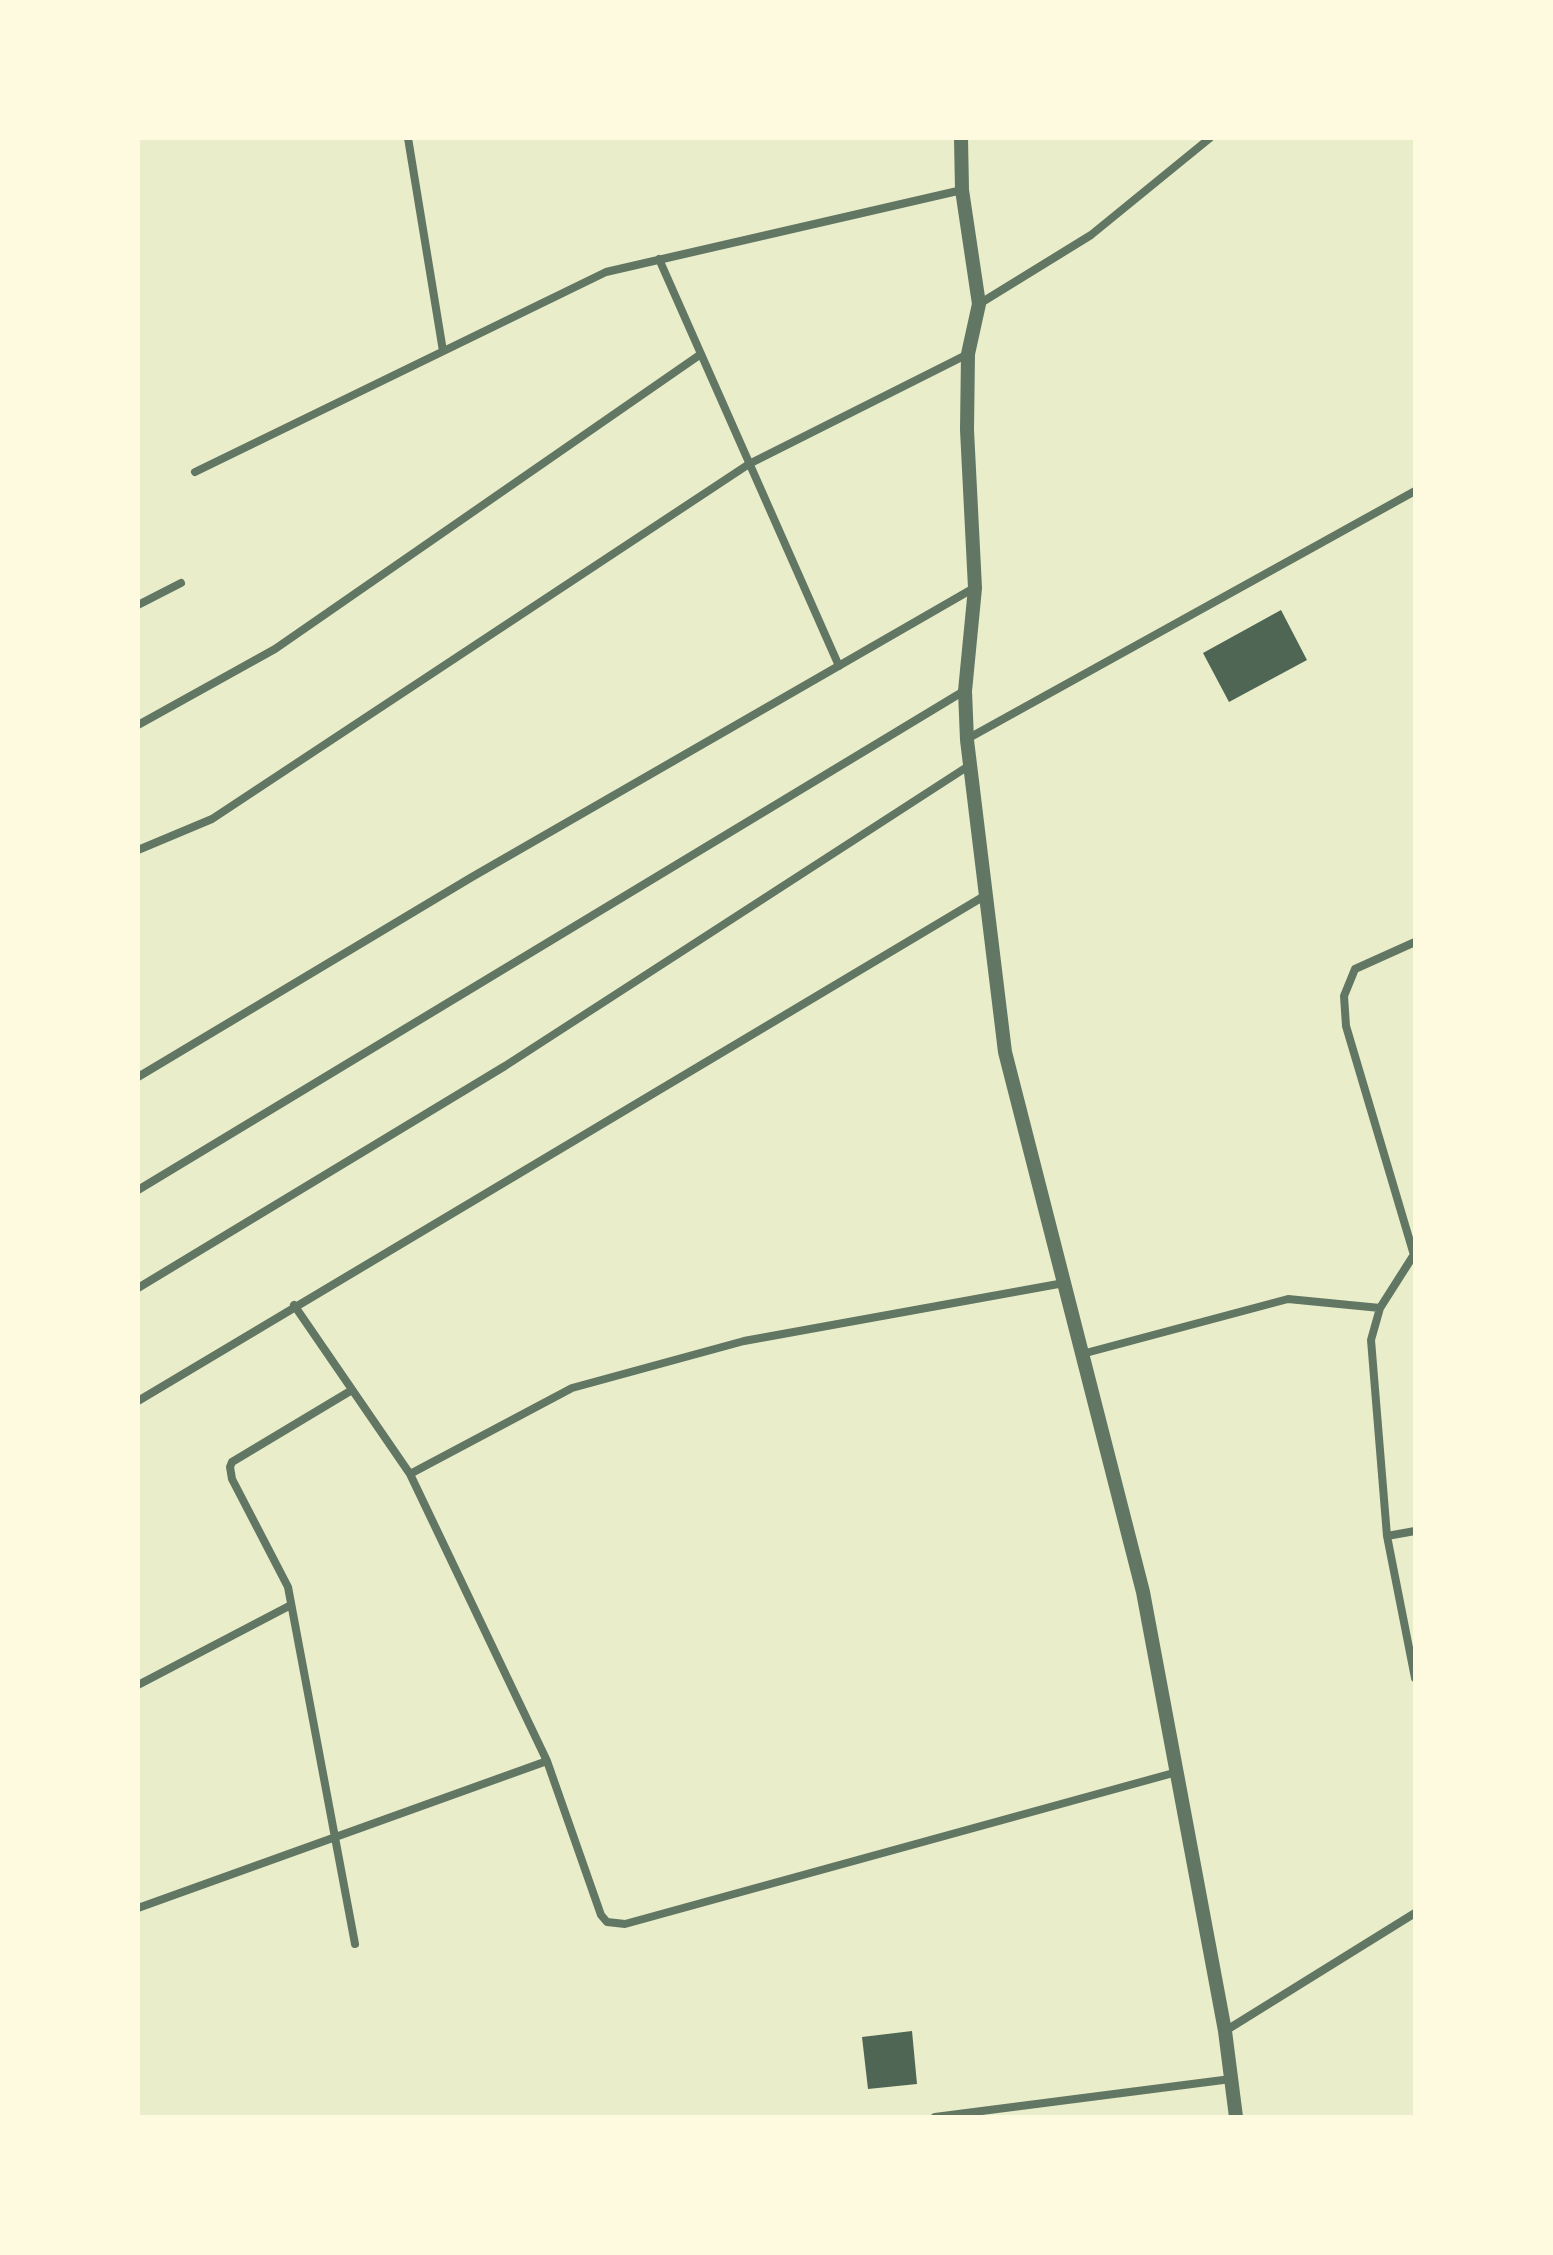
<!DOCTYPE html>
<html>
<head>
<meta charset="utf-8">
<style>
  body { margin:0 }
  #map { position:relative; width:1553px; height:2255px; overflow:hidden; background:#e9edc9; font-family:Signika,sans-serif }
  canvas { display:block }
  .frame { position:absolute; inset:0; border:140px solid #fefae0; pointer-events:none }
</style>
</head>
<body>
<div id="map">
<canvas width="1553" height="2255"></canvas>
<div class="frame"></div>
</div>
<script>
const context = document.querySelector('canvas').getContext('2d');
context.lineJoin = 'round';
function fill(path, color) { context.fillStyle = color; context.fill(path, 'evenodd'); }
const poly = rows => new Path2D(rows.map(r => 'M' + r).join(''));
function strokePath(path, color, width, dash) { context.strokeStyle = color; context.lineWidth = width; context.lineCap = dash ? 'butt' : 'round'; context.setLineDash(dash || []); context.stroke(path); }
fill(poly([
  [1281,610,1307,660,1229,702,1203,653],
  [912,2031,917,2084,868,2089,862,2037]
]), '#4f6655');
strokePath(poly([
  [408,138,443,351],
  [659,259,839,666],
  [979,304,1091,235,1210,138],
  [195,472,606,272,962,190],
  [138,605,181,583],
  [138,725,275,649,701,354],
  [967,739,1415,491],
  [138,850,212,819,749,464,968,354],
  [138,1077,472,877,974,588],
  [138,1190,964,691],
  [1415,1253,1380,1308,1371,1340,1387,1536,1415,1678],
  [1414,1255,1346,1026,1344,996,1355,969,1415,942],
  [138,1288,505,1066,970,765],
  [294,1305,410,1474,547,1761,601,1915,607,1922,625,1924,1177,1772],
  [1082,1354,1288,1299,1380,1308],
  [352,1390,232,1462,230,1467,232,1479,288,1587,355,1944],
  [138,1401,986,895],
  [410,1474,572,1388,744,1341,1064,1283],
  [1387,1536,1415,1531],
  [138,1685,291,1605],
  [138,1908,547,1761],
  [1225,2031,1415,1913],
  [935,2117,1231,2079]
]), '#617663', 8);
strokePath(poly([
  [961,138,962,190,979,304,968,354,967,430,975,588,965,691,967,740,1005,1052,1143,1592,1225,2031,1236,2117]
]), '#617663', 14);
</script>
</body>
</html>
